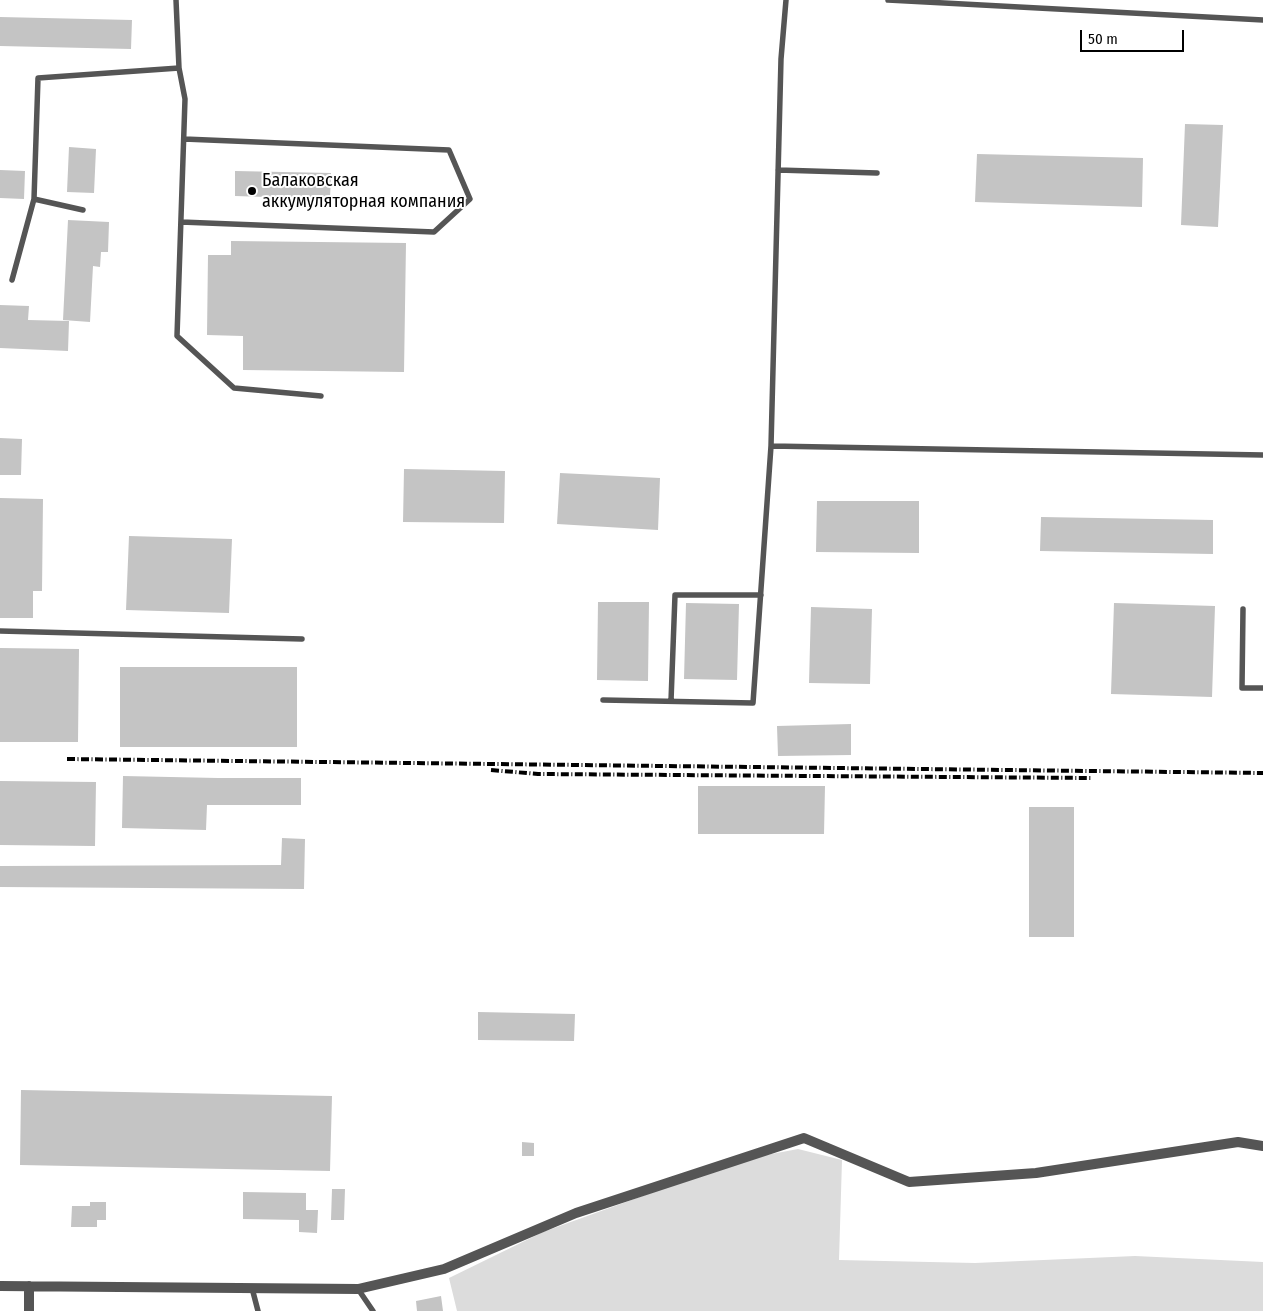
<!DOCTYPE html>
<html>
<head>
<meta charset="utf-8">
<style>
  body { margin:0 }
  #map { position:relative; width:1263px; height:1311px; overflow:hidden; background:#fff; font-family:"Fira Sans Condensed",sans-serif }
  canvas { display:block }
  .scale { position:absolute; left:1080px; top:30px; width:104px; height:22px; box-sizing:border-box; border:2px solid #000; border-top:0; padding-left:6px; font-size:15px; line-height:18px; white-space:nowrap; color:#000; -webkit-text-stroke:4px #fff; paint-order:stroke }
</style>
</head>
<body>
<div id="map">
<canvas width="1263" height="1311"></canvas>
<div class="scale">50 m</div>
</div>
<script>
const context = document.querySelector('canvas').getContext('2d');
context.lineJoin = 'round';
function fill(path, color) { context.fillStyle = color; context.fill(path, 'evenodd'); }
const poly = rows => new Path2D(rows.map(r => 'M' + r).join(''));
function strokePath(path, color, width, dash) { context.strokeStyle = color; context.lineWidth = width; context.lineCap = dash ? 'butt' : 'round'; context.setLineDash(dash || []); context.stroke(path); }
function label(font, color, halo, rows, align = 'center') {
  context.font = font + ' "Fira Sans Condensed",sans-serif'; context.lineWidth = 4; context.setLineDash([]); context.textBaseline = 'middle'; context.strokeStyle = halo; context.fillStyle = color; for (const [text, x, y, turn = 0] of rows) {
    context.save(); context.translate(x, y); context.rotate((+turn || 0) * Math.PI / 180); context.textAlign = isNaN(turn) ? turn : align; if (halo) context.strokeText(text, 0, 0); context.fillText(text, 0, 0); context.restore();
  }
}
fill(poly([
  [798,1149,842,1160,839,1260,975,1263,1135,1256,1263,1262,1263,1311,457,1311,449,1278,543,1232,745,1159]
]), '#dcdcdc');
fill(poly([
  [0,17,132,20,131,49,0,46],
  [1185,124,1223,125,1218,227,1181,225],
  [69,147,96,149,94,193,67,192],
  [977,154,1143,158,1142,207,975,202],
  [0,170,25,171,24,199,0,198],
  [235,171,331,173,330,199,235,196],
  [68,220,109,222,108,252,101,252,100,267,93,266,90,322,63,320],
  [231,241,406,243,404,372,243,370,243,336,207,335,208,255,231,255],
  [0,305,29,306,28,320,69,321,68,351,0,348],
  [0,438,22,439,21,475,0,475],
  [404,469,505,471,504,523,403,522],
  [560,473,660,478,658,530,557,524],
  [0,498,43,499,42,591,33,591,33,618,0,618],
  [817,501,919,501,919,553,816,552],
  [1041,517,1213,520,1213,554,1040,551],
  [129,536,232,539,229,613,126,610],
  [598,602,649,602,648,681,597,680],
  [686,603,739,604,737,680,684,679],
  [1114,603,1215,606,1212,697,1111,694],
  [811,607,872,609,870,684,809,683],
  [0,648,79,649,78,742,0,742],
  [120,667,297,667,297,747,120,747],
  [851,724,851,755,778,756,777,726],
  [123,776,218,778,301,778,301,805,207,805,206,830,122,828],
  [0,781,96,782,95,846,0,845],
  [698,786,825,786,824,834,698,834],
  [1029,807,1074,807,1074,937,1029,937],
  [282,838,305,839,304,889,0,887,0,866,281,865],
  [478,1012,575,1014,574,1041,478,1040],
  [21,1090,332,1096,330,1171,20,1165],
  [522,1142,534,1143,534,1156,522,1156],
  [332,1189,345,1189,344,1220,331,1220],
  [243,1192,306,1193,306,1210,318,1210,317,1233,299,1232,299,1220,243,1219],
  [90,1202,106,1202,106,1220,97,1220,97,1227,71,1227,72,1206,90,1206],
  [441,1296,443,1311,417,1311,416,1301]
]), '#c4c4c4');
strokePath(poly([
  [176,0,179,68,185,99,177,336,234,388,321,396],
  [786,0,781,59,771,446,1263,455],
  [888,0,1263,20],
  [778,170,877,173],
  [34,199,83,210],
  [181,222,434,232,470,199,449,150,184,139],
  [12,280,34,199,38,78,179,68],
  [1243,609,1242,688,1263,688],
  [0,631,302,639],
  [603,700,753,703,771,446],
  [671,701,675,595,761,595],
  [252,1288,258,1311],
  [358,1289,373,1311]
]), '#555', 5.5);
strokePath(poly([
  [0,1286,358,1289,444,1269,576,1213,804,1138,909,1182,1036,1173,1238,1142,1263,1146],
  [29,1311,29,1286]
]), '#555', 10);
strokePath(poly([
  [67,759,1263,773],
  [491,770,538,774,1091,778]
]), '#000', 4, [8, 2.5, 1, 2.5]);
for (const [x, y, r, color] of [
  [252,191,5,"#000"]
]) { const dot = new Path2D(); dot.arc(x, y, r, 0, 2 * Math.PI); context.fillStyle = color; context.fill(dot); strokePath(dot, '#fff', 2); }
label('18px', '#000', '#fff', [
  ["Балаковская",262,181],
  ["аккумуляторная компания",262,202]
], 'left');
</script>
</body>
</html>
